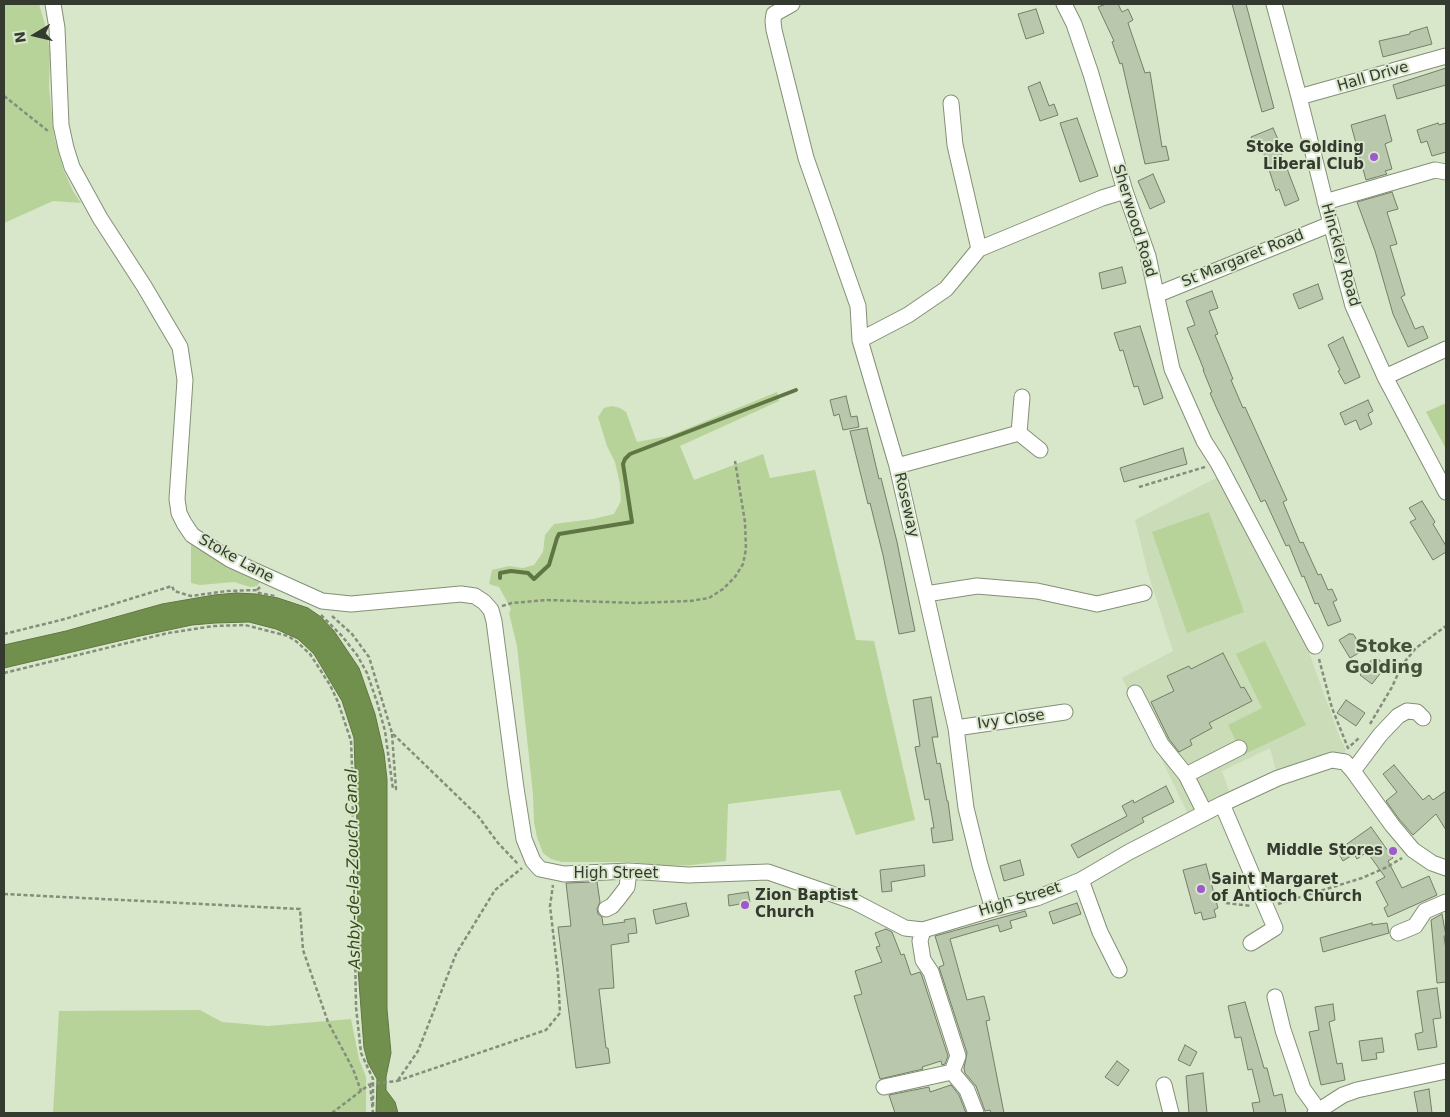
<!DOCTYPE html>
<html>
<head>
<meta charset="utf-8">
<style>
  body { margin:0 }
  #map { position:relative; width:1450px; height:1117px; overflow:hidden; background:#d8e6ca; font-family:"DejaVu Sans",sans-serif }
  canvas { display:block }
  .frame { position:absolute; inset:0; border:5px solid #343a2f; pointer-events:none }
  .north { position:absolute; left:10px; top:10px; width:50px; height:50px; -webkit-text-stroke:4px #d8e6ca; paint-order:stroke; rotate:261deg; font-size:14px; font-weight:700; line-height:20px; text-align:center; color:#343a2f }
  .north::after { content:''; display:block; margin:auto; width:18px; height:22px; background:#343a2f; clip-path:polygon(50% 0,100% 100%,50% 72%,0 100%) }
</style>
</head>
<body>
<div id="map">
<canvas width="1450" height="1117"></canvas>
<div class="frame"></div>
<div class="north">N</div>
</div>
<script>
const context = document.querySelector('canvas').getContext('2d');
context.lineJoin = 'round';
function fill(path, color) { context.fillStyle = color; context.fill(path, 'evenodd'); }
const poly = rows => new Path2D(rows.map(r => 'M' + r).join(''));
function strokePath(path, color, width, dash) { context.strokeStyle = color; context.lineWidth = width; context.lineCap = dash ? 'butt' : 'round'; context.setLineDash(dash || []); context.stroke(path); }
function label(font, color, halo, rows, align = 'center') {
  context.font = font + ' "DejaVu Sans",sans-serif'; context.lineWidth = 4; context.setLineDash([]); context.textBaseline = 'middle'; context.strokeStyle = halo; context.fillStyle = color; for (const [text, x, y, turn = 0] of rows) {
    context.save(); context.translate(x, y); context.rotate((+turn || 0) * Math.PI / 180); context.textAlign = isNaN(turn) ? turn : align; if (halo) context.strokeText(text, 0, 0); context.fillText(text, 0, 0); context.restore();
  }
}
fill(poly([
  [1218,477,1310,655,1340,738,1346,750,1341,760,1278,778,1270,748,1222,771,1232,800,1191,820,1122,678,1173,651,1148,573,1135,520]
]), '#cbdcb9');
fill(poly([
  [4,4,39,4,46,28,50,52,49,87,54,136,64,171,73,191,81,203,53,201,4,223],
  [777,392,779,401,680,446,694,480,763,454,770,478,815,470,856,640,874,641,915,820,856,835,840,790,728,804,726,861,692,865,661,866,632,862,562,862,551,859,543,853,537,837,534,822,533,794,517,646,509,613,511,609,499,587,489,584,492,570,509,566,523,568,534,565,543,552,545,535,554,524,593,519,614,514,621,501,620,484,615,462,607,446,598,417,604,408,612,406,620,408,626,412,637,442,669,436],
  [1446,403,1446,449,1426,412],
  [1209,512,1244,612,1187,633,1152,532],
  [191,542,252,575,260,582,257,586,250,587,234,582,200,585,191,583],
  [1265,641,1306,725,1243,755,1228,725,1262,708,1236,654],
  [200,1010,222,1022,268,1026,351,1019,359,1059,366,1077,366,1113,53,1113,59,1011]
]), '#b7d399');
const water = poly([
  [236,593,256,594,278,598,308,608,321,617,334,631,359,668,375,714,384,753,387,779,387,1009,391,1053,386,1077,386,1090,395,1102,398,1113,376,1113,377,1079,368,1063,364,1048,358,969,357,826,354,738,342,701,314,654,298,639,276,629,249,622,215,623,192,625,140,636,4,668,4,645,66,631,162,604,214,595,236,593]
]);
fill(water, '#72904d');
strokePath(water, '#5f7644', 1);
strokePath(poly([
  [500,578,500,573,511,571,528,573,534,579,549,565,557,538,559,534,632,522,623,464,625,459,630,454,796,390]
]), '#5f7644', 4);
const building = poly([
  [1106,4,1118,4,1122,12,1128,9,1133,20,1128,23,1145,73,1150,72,1162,147,1166,146,1169,160,1145,164,1122,63,1120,64,1112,42,1114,41,1098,7,1106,4],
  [1232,4,1246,4,1274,108,1262,112,1232,4],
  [1036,9,1044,33,1026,39,1018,14,1036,9],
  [1427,27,1432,44,1383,57,1379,41,1410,34,1410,32,1427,27],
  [1446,68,1446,85,1397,99,1393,85,1446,68],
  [1040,82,1049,106,1054,104,1058,115,1040,121,1028,87,1040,82],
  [1385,115,1392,141,1385,144,1392,169,1385,171,1387,174,1366,180,1351,125,1385,115],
  [1077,118,1098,176,1080,182,1060,123,1077,118],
  [1438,123,1439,125,1446,123,1446,152,1432,156,1427,141,1421,143,1417,130,1438,123],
  [1273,128,1280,144,1278,145,1299,200,1285,206,1279,189,1276,191,1263,151,1258,153,1251,137,1273,128],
  [1153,174,1165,202,1150,209,1138,181,1153,174],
  [1392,192,1398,209,1387,212,1397,244,1390,246,1405,295,1401,297,1415,329,1423,326,1428,338,1408,347,1393,314,1375,251,1357,202,1392,192],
  [1122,267,1126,283,1102,289,1099,273,1122,267],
  [1318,284,1323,299,1299,309,1293,294,1318,284],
  [1212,291,1218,308,1209,311,1218,334,1215,335,1233,379,1231,380,1243,408,1245,407,1287,500,1283,502,1300,543,1303,542,1318,575,1321,574,1328,590,1332,589,1337,600,1333,602,1341,621,1328,626,1318,603,1315,604,1304,576,1302,577,1289,545,1286,546,1265,500,1261,502,1217,409,1210,393,1212,392,1203,370,1204,370,1187,328,1195,325,1186,301,1212,291],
  [1140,326,1163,398,1144,405,1138,386,1134,387,1123,350,1120,351,1114,333,1140,326],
  [1343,337,1360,377,1345,384,1338,371,1340,370,1328,345,1343,337],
  [846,396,851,417,857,416,859,427,843,430,839,414,834,416,830,400,846,396],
  [1368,400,1373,411,1368,414,1372,424,1360,430,1356,420,1345,425,1340,413,1368,400],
  [867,428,879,479,881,478,897,542,915,631,899,634,883,555,870,503,868,504,850,431,867,428],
  [1183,448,1187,464,1124,482,1120,468,1183,448],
  [1422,501,1435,522,1433,524,1446,546,1446,552,1433,560,1410,522,1416,519,1409,508,1422,501],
  [1349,634,1353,634,1364,650,1350,658,1339,640,1349,634],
  [1223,653,1241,688,1244,687,1252,701,1209,723,1212,728,1190,740,1192,745,1179,752,1169,739,1151,702,1174,691,1167,676,1189,666,1191,669,1223,653],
  [1373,658,1377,658,1386,666,1372,684,1360,675,1373,658],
  [931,697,938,737,932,737,937,764,940,763,947,801,948,801,953,840,933,843,931,828,934,828,929,799,925,800,915,747,920,746,913,700,931,697],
  [1346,700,1365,713,1356,726,1337,713,1346,700],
  [1394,765,1423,800,1429,795,1433,800,1446,791,1446,830,1436,814,1413,835,1399,819,1386,801,1397,792,1383,774,1394,765],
  [1166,786,1174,802,1142,818,1144,822,1078,858,1071,845,1127,816,1122,806,1133,800,1134,803,1166,786],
  [1371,827,1393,858,1388,861,1402,888,1429,876,1437,895,1388,917,1384,908,1388,905,1376,882,1385,877,1367,852,1357,859,1354,854,1343,861,1337,851,1371,827],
  [1020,860,1024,875,1004,881,1000,866,1020,860],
  [1206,864,1218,908,1214,910,1216,917,1203,920,1201,912,1195,914,1183,870,1206,864],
  [924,865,925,876,891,882,892,891,882,892,880,870,924,865],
  [597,882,600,902,597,909,598,914,602,917,603,925,625,922,624,920,635,918,637,933,628,934,629,942,611,945,614,988,599,989,606,1048,608,1048,610,1063,576,1068,558,927,571,926,566,883,597,882],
  [748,892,750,902,729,906,728,895,748,892],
  [686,903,689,916,656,924,653,910,686,903],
  [1077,903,1081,914,1053,924,1049,912,1077,903],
  [1025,911,1027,916,1010,921,1012,928,1000,932,998,925,950,939,967,1000,984,996,990,1020,986,1021,1004,1113,991,1113,990,1110,985,1111,976,1086,965,1073,964,1068,967,1053,939,967,944,965,935,936,1025,911],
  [1442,914,1446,936,1444,936,1446,950,1446,982,1437,983,1431,920,1442,914],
  [1372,923,1372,925,1387,923,1389,933,1323,952,1320,938,1372,923],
  [886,929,892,932,901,955,904,954,911,975,920,972,922,976,948,1056,945,1064,942,1065,941,1061,922,1067,923,1069,880,1079,854,996,862,994,855,971,882,962,876,947,880,946,875,933,886,929],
  [1437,988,1441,1018,1433,1019,1437,1047,1418,1050,1415,1034,1423,1032,1417,991,1437,988],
  [1245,1002,1264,1068,1267,1068,1274,1096,1282,1094,1286,1113,1254,1113,1252,1103,1260,1102,1252,1069,1248,1070,1241,1037,1235,1038,1228,1006,1245,1002],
  [1333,1004,1335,1020,1329,1022,1337,1064,1342,1063,1345,1080,1321,1085,1309,1032,1319,1030,1315,1007,1333,1004],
  [1382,1038,1384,1052,1376,1053,1377,1059,1362,1061,1359,1041,1382,1038],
  [1185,1045,1197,1052,1190,1066,1178,1060,1185,1045],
  [1117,1061,1129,1070,1118,1086,1105,1077,1117,1061],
  [1203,1073,1207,1113,1189,1113,1186,1076,1203,1073],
  [951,1085,959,1095,966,1113,895,1113,889,1095,929,1087,930,1092,951,1085],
  [1429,1089,1432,1113,1418,1113,1414,1092,1429,1089]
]);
fill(building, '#b9c7ac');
strokePath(building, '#737f66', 1);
const minor = poly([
  [53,4,57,28,61,125,66,148,72,167,100,218,144,286,180,347,185,380,177,499,179,513,184,523,192,535,231,560,322,601,351,604,461,594,475,596,484,602,491,610,494,621,516,788,524,839,533,861,540,869,564,874,629,871,688,875,768,872,855,902,905,928,923,930,993,909,1037,898,1081,880,1129,852,1222,804,1278,778,1332,760,1345,762,1353,771,1392,825,1413,850,1432,863,1446,868],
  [792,4,774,14,773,21,774,30,806,158,858,306,860,340,897,466,956,728,966,808,980,865,993,909],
  [1064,4,1074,24,1091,74,1125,191,1148,256,1172,369,1204,441,1218,463,1315,646],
  [1274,4,1299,97,1331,224,1353,306,1385,377,1446,492],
  [1299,97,1446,56],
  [951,103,955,145,979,249],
  [1325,202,1435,170,1446,172],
  [1156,295,1331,224],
  [860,340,908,315,946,289,979,249,1102,198,1125,191],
  [1385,377,1446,349],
  [1022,397,1019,433,1040,450],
  [897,466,1019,433],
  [926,594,977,586,1037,591,1097,604,1144,593],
  [1135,693,1161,744,1186,775,1205,813],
  [956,728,1065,712],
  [1353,771,1380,735,1398,716,1407,711,1417,712,1423,718],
  [1186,775,1239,748],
  [1222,804,1275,928,1251,943],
  [1081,880,1100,932,1119,970],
  [606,909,612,906,617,900,627,887,629,871],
  [923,930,920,941,923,960,931,972,958,1056,952,1072,967,1090,976,1113],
  [1398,933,1415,926,1425,911,1446,902],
  [1275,997,1283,1030,1303,1089,1319,1111],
  [1164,1085,1171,1113],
  [884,1087,952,1072],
  [1315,1113,1343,1095,1357,1090,1446,1071]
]);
strokePath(minor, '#839076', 17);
strokePath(poly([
  [4,96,48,131],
  [1139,487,1205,467],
  [260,587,257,590,259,593,275,596],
  [502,606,512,603,547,600,636,603,690,601,709,598,723,589,735,577,743,564,746,549,745,522,735,461],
  [321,615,342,636,357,655,367,673,377,702,385,731,393,789],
  [332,616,352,634,369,657,392,733,478,816,498,843,518,864],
  [4,634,65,619,172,586,174,591,191,596,227,591,257,590],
  [1319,659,1332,708,1348,748,1359,738],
  [4,673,168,633,214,626,245,625,288,636,297,642,310,654,330,685,338,702,351,741,352,766,356,1007,361,1053,373,1079,373,1107],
  [1370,724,1392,687,1402,665,1416,648,1446,626],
  [392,734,396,789,393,789],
  [4,894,300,909,303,950,328,1022,353,1069,361,1091],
  [1226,903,1251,906],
  [1278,904,1362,878,1387,867,1402,858],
  [398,1080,418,1051,456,954,495,890,522,868],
  [397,1081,546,1030,560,1013,558,975,550,906,553,885],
  [370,1084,373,1113],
  [332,1113,370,1084]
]), '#848e7b', 2.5, [4, 2.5]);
strokePath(minor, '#fff', 15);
strokePath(poly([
  [370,1084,397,1081]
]), '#848e7b', 2.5, [4, 2.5]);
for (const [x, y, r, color] of [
  [1374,157,5,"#9e59ce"],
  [1393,851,5,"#9e59ce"],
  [1201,889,5,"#9e59ce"],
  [745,905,5,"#9e59ce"]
]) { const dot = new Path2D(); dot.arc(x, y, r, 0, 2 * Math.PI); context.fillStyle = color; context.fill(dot); strokePath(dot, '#d8e6ca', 2); }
label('15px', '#343a2f', '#d8e6ca', [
  ["Hall Drive",1373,77,-16],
  ["Sherwood Road",1134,221,73],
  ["Hinckley Road",1340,255,74],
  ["St Margaret Road",1243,259,-22],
  ["Roseway",906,505,77],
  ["Stoke Lane",236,559,29],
  ["Ivy Close",1011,720,-8],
  ["High Street",616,874],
  ["High Street",1020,900,-17]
]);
label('bold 15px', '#343a2f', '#d8e6ca', [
  ["Stoke Golding",1364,148],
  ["Liberal Club",1364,165],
  ["Middle Stores",1383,851],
  ["Saint Margaret",1211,880,"left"],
  ["of Antioch Church",1211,897,"left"],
  ["Zion Baptist",755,896,"left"],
  ["Church",755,913,"left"]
], 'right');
label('italic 16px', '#354a19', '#d8e6ca', [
  ["Ashby-de-la-Zouch Canal",354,869,-91]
]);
label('bold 18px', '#445038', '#d8e6ca', [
  ["Stoke",1384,647],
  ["Golding",1384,668]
]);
</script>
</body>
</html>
